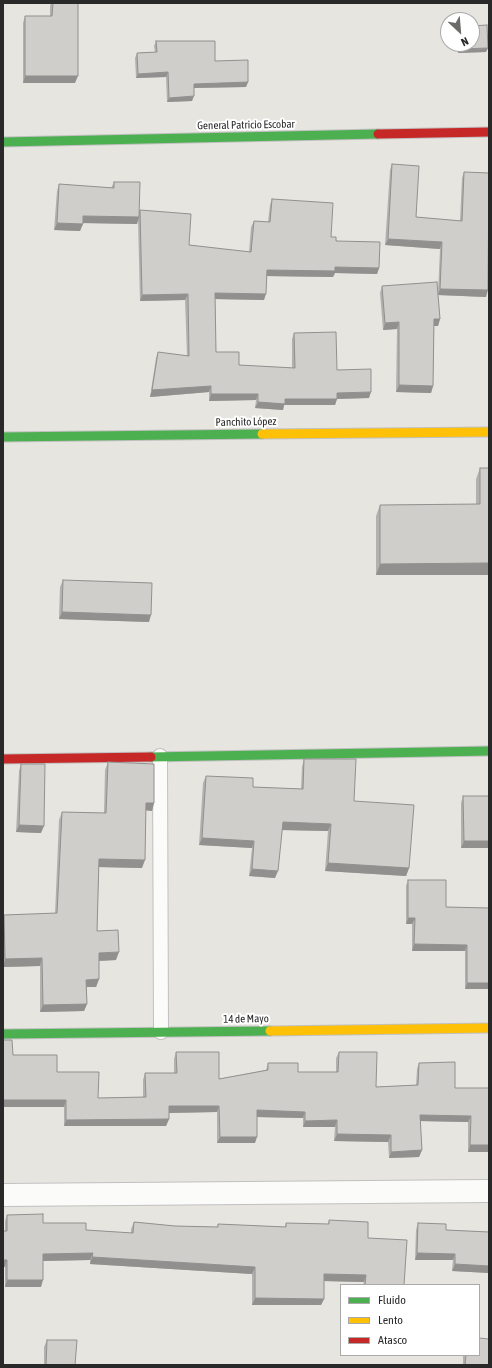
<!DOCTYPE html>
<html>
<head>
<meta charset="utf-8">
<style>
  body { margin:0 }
  #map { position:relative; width:492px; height:1368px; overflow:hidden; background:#e6e5e0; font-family:"Asap Condensed",sans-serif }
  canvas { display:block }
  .frame { position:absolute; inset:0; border:4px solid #292929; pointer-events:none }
  .legend { position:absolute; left:340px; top:1284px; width:140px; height:72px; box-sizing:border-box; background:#fff; border:1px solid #a9a9a9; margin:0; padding:5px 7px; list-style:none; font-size:12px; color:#292929 }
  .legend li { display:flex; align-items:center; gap:8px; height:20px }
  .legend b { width:20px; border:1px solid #a9a9a9 }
  .north { position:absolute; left:440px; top:12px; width:40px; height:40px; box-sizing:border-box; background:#fff; border:1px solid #a9a9a9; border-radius:50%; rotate:154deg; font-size:11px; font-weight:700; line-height:16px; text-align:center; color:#292929 }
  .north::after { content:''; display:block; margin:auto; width:14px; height:18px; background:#6b6b69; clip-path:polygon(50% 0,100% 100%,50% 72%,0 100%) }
</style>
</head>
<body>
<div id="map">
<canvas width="492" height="1368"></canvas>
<div class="frame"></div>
<ul class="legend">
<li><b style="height:5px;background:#4caf50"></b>Fluido</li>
<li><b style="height:5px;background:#ffc107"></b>Lento</li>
<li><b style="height:5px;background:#c62828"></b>Atasco</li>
</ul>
<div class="north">N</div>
</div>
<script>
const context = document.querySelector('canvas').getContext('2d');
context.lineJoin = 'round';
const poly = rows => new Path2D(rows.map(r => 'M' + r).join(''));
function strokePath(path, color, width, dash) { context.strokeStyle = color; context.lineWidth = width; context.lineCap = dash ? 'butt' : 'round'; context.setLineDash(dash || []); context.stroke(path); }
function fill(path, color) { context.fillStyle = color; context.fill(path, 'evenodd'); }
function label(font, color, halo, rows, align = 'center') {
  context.font = font + ' "Asap Condensed",sans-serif'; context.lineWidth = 4; context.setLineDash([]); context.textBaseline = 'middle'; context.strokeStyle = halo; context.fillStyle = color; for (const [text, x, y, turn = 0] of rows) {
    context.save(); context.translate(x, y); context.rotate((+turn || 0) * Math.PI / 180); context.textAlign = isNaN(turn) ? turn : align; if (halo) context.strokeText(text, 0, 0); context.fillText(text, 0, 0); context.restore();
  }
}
const lane = poly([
  [160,756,161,1032]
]);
const street = poly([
  [3,1195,489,1191]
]);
const fast = poly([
  [3,142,378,134],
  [3,437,262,434],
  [151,757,489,751],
  [3,1034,270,1031]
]);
const slow = poly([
  [262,434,489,432],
  [270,1031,489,1028]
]);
const jam = poly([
  [378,134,489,132],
  [3,759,151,757]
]);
strokePath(lane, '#c1c0c0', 16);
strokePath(street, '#c1c0c0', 24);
strokePath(fast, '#c1c0c0', 11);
strokePath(slow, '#c1c0c0', 11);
strokePath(jam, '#c1c0c0', 11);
strokePath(lane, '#fbfbfa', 14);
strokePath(street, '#fbfbfa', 22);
strokePath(fast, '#4caf50', 9);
strokePath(slow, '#ffc107', 9);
strokePath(jam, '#c62828', 9);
fill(poly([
  [51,3,78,3,75,83,23,83,23,23,25,16,50,16,50,6],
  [156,41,215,61,248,82,246,87,194,88,192,101,167,102,166,77,136,78,135,58,137,53,155,52,154,46],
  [457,44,472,44,486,52,458,53],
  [392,164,416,217,460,221,462,178,464,172,486,297,438,295,440,319,438,326,434,326,433,386,431,393,396,392,397,329,383,330,380,293,382,286,438,293,440,249,385,245,390,170],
  [114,182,139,212,140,210,189,245,249,252,251,227,254,221,268,222,270,205,272,199,379,268,377,274,335,273,333,277,267,276,264,300,215,299,216,352,239,365,292,368,292,339,294,333,369,398,337,399,335,405,284,405,283,410,255,408,256,400,209,401,209,392,150,397,156,358,158,352,187,356,185,300,140,301,138,220,137,224,83,223,80,231,54,230,57,191,59,184,111,188],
  [480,468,489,575,376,575,376,516,380,505,476,504,476,479],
  [63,580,149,622,59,619,60,587],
  [304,759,354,801,409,868,406,876,325,871,328,831,282,830,275,878,249,876,252,848,199,845,203,783,206,776,253,787,301,789,302,767],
  [108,762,154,803,152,811,146,810,142,868,99,867,97,931,116,960,99,961,99,979,96,987,87,987,87,1004,84,1011,40,1012,40,966,3,967,3,918,4,915,55,914,59,820,62,812,104,813,105,770],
  [21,764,41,833,16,832,19,771],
  [463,796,489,796,489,848,461,848,461,803],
  [408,880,446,907,489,908,489,989,465,989,465,951,412,951,412,924,406,924,406,886],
  [3,1040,13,1055,57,1072,98,1098,143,1097,143,1080,145,1073,174,1073,174,1059,176,1052,219,1079,266,1070,268,1063,298,1072,336,1072,336,1058,339,1052,376,1087,416,1085,417,1069,419,1063,455,1088,489,1088,489,1152,468,1152,468,1122,420,1121,422,1150,419,1157,389,1158,388,1142,334,1141,335,1127,303,1127,303,1118,257,1117,255,1143,217,1143,217,1112,169,1113,169,1119,166,1126,64,1126,64,1107,3,1107],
  [7,1215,43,1223,86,1230,131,1233,131,1229,134,1222,175,1226,217,1227,218,1224,285,1227,286,1223,328,1224,329,1220,368,1238,404,1285,363,1285,364,1282,324,1281,324,1299,321,1305,252,1305,252,1274,90,1264,90,1260,43,1261,41,1287,5,1287,5,1221],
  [418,1223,446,1230,489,1232,489,1273,452,1271,453,1260,415,1260,416,1230],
  [47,1340,75,1365,44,1365,44,1347],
  [463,1355,479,1355,489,1365,463,1365]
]), '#b2b1af');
fill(poly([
  [488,48,486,52,458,53,459,49],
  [168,72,166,77,136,78,138,74],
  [25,76,78,76,75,83,23,83],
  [248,82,246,87,192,88,194,84],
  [194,96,192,101,167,102,169,98],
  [83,216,139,217,137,224,81,223],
  [57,223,83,224,80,231,54,230],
  [388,239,442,242,440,249,385,245],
  [335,267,379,268,377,274,335,273,333,277,264,276,267,270],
  [440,289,488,290,486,297,438,295],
  [215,293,266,294,264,300,213,299],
  [188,294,185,300,140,301,142,295],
  [434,319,440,319,438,326,431,326],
  [399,322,397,329,383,330,385,323],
  [399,385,433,386,431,393,396,392],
  [211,386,209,392,150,397,152,390],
  [371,392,369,398,335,399,337,393],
  [211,394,258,394,256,400,209,401],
  [285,399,337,399,335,405,284,405,283,410,255,408,258,402],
  [489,563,489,575,376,575,380,564],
  [62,612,151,615,149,622,59,619],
  [146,803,154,803,152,811,143,810],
  [283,822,331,824,328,831,280,830],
  [19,825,44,826,41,833,16,832],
  [202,838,254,841,252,848,199,845],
  [464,841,489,841,489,848,461,848],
  [99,859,145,860,142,868,96,867],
  [328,863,409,868,406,876,325,871],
  [252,869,278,871,275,878,249,876],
  [408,918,415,918,412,924,406,924],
  [414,944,467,945,465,951,412,951],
  [119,952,116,960,96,961,99,953],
  [42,958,40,966,3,967,5,959],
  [99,979,96,987,84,987,86,980],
  [467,983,489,983,489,989,465,989],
  [87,1004,84,1011,40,1012,43,1005],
  [3,1100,66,1100,64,1107,3,1107],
  [169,1106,219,1106,217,1112,166,1113],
  [257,1110,305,1112,303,1118,255,1117],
  [420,1115,471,1116,468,1122,417,1121],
  [169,1119,166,1126,64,1126,66,1120],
  [337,1120,335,1127,303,1127,305,1121],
  [337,1134,391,1135,388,1142,334,1141],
  [220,1137,257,1137,255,1143,217,1143],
  [470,1145,489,1145,489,1152,468,1152],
  [422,1150,419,1157,389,1158,391,1152],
  [93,1253,90,1260,40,1261,43,1254],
  [417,1253,455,1254,453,1260,415,1260],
  [92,1257,255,1267,252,1274,90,1264],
  [3,1260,7,1260,5,1267,3,1267],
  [455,1264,489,1266,489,1273,452,1271],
  [324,1274,366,1275,364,1282,322,1281],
  [7,1280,43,1280,41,1287,5,1287],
  [255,1298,324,1299,321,1305,252,1305]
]), '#91908e');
const building = poly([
  [53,3,78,3,78,76,25,76,25,16,52,16,53,3],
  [487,25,488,48,459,49,459,44,472,44,472,26,487,25],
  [156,41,215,41,215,61,248,60,248,82,194,84,194,96,169,98,168,72,138,74,137,53,157,52,156,41],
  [392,164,419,166,416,217,462,221,464,172,489,173,488,290,440,289,442,242,388,239,392,164],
  [114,182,140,182,139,217,83,216,83,224,57,223,59,184,114,188,114,182],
  [272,199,333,203,331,237,336,237,336,241,380,242,379,268,335,267,335,271,267,270,266,294,215,293,216,352,239,352,239,365,295,368,294,333,336,332,337,370,371,369,371,392,337,393,337,399,285,399,285,404,258,402,258,394,211,394,211,386,152,390,158,352,189,356,188,294,142,295,140,210,191,214,189,245,251,252,254,221,270,222,272,199],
  [437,282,440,319,434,319,433,386,399,385,399,322,385,323,382,286,437,282],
  [480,468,489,468,489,563,380,564,380,505,480,504,480,468],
  [63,580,152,583,151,615,62,612,63,580],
  [304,759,356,759,354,801,414,805,409,868,328,863,331,824,283,822,278,871,252,869,254,841,202,838,206,776,253,778,253,787,303,789,304,759],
  [108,762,154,764,154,803,146,803,145,860,99,859,97,931,118,930,119,952,99,953,99,979,86,980,87,1004,43,1005,42,958,5,959,4,915,57,913,62,812,106,813,108,762],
  [21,764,45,764,44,826,19,825,21,764],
  [463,796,489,796,489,841,464,841,463,796],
  [408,880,446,880,446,907,489,908,489,983,467,983,467,945,414,944,415,918,408,918,408,880],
  [3,1040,12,1040,13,1055,57,1055,57,1072,99,1072,98,1098,146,1097,145,1073,177,1073,176,1052,219,1052,219,1079,268,1070,268,1063,298,1063,298,1072,338,1072,339,1052,377,1052,376,1087,418,1085,419,1063,455,1062,455,1088,489,1088,489,1145,470,1145,471,1116,420,1115,422,1150,391,1152,391,1135,337,1134,337,1120,305,1121,305,1112,257,1110,257,1137,220,1137,219,1106,169,1106,169,1119,66,1120,66,1100,3,1100,3,1040],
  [43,1214,43,1223,86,1223,86,1230,133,1233,134,1222,175,1226,218,1227,218,1224,286,1227,286,1223,329,1224,329,1220,368,1222,368,1238,407,1240,404,1285,365,1285,366,1275,324,1274,324,1299,255,1298,255,1267,92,1257,93,1253,43,1254,43,1280,7,1280,7,1260,3,1260,3,1231,7,1231,7,1215,43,1214],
  [418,1223,446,1224,446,1230,489,1232,489,1266,455,1264,455,1254,417,1253,418,1223],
  [479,1338,489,1339,489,1365,465,1365,466,1355,479,1355,479,1338],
  [47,1340,77,1340,75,1365,46,1365,47,1340]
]);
fill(building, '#cfcecb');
strokePath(building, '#91908e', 1);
label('11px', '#292929', '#fff', [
  ["General Patricio Escobar",246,125,-1],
  ["Panchito López",246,422,-1],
  ["14 de Mayo",246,1019,-1]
]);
</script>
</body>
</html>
